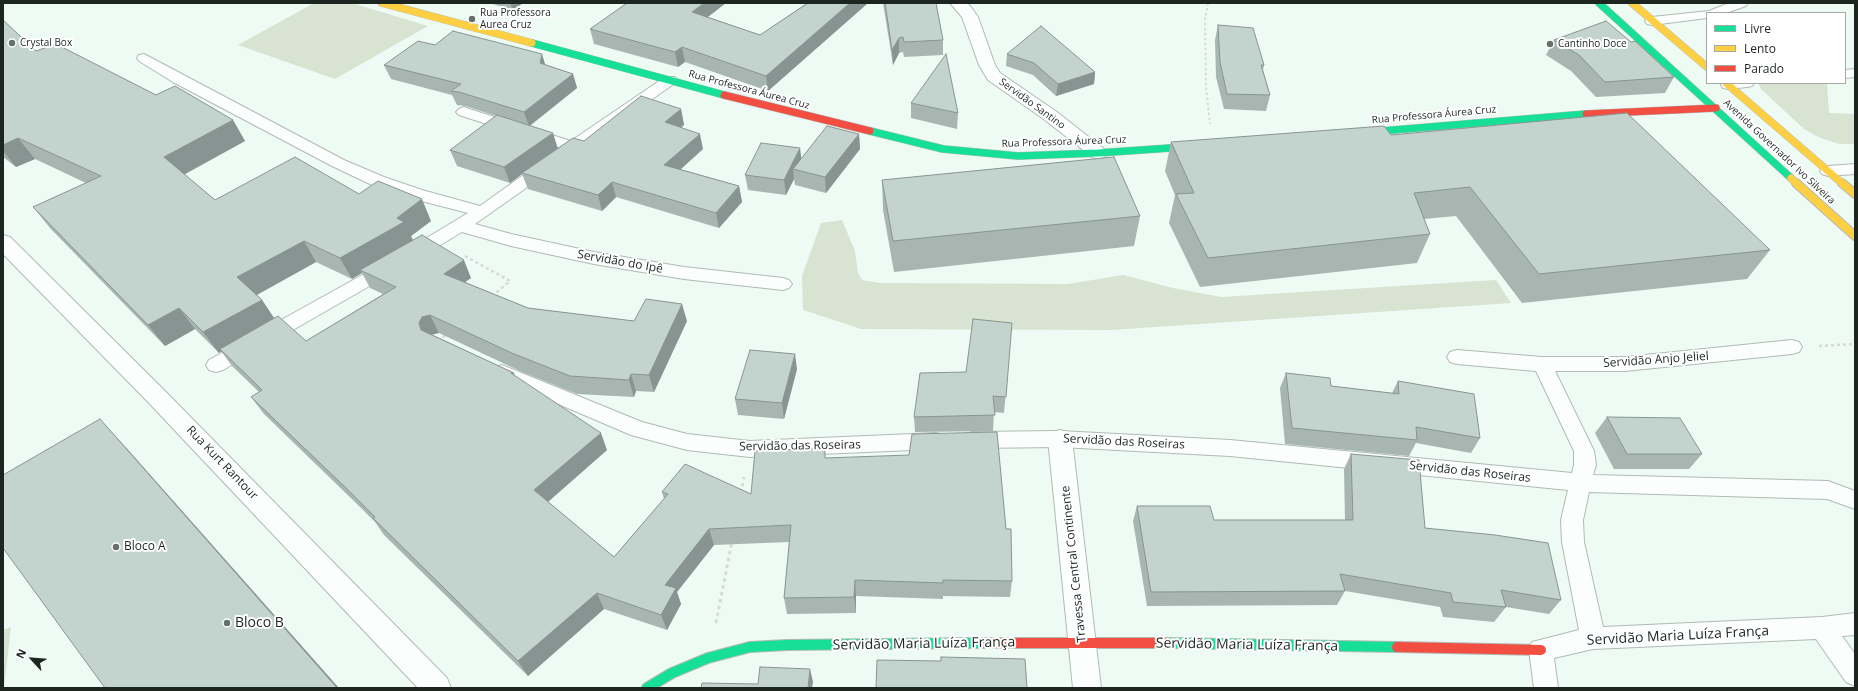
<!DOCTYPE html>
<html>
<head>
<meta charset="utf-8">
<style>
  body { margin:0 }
  #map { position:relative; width:1858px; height:691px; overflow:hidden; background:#eefaf4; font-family:"Open Sans",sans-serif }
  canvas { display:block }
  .frame { position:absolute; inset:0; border:4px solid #1d2521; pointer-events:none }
  .legend { position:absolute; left:1706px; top:12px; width:140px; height:72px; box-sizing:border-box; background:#fff; border:1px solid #a5a8a6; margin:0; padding:5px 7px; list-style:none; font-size:12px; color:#1d2521 }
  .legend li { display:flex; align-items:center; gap:8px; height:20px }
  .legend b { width:20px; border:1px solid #a5a8a6 }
  .north { position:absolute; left:12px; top:639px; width:40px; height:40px; -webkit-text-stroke:3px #fff; paint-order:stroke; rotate:296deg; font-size:11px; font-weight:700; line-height:16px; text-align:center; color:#1d2521 }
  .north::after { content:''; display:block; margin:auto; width:14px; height:18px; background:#1d2521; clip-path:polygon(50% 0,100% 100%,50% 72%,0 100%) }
</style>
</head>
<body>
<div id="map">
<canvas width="1858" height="691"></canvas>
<div class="frame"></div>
<ul class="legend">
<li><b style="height:5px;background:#16e098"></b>Livre</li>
<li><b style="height:5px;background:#ffcf43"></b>Lento</li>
<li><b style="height:5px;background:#f24e42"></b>Parado</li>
</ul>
<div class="north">N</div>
</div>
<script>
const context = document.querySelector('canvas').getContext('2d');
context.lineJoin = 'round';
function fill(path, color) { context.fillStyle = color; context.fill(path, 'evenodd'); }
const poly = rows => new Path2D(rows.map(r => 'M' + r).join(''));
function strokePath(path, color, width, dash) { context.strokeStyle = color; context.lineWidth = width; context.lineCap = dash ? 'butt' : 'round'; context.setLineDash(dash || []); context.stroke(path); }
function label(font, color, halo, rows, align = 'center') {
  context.font = font + ' "Open Sans",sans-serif'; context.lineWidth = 4; context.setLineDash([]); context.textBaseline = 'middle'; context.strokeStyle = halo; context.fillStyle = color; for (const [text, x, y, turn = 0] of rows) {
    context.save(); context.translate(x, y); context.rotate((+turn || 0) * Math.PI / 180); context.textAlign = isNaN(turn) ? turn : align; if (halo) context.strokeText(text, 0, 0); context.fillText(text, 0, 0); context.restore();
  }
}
fill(poly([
  [314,3,352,3,428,26,335,79,238,45],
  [1758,83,1827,83,1829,113,1855,114,1855,144,1839,144,1818,137,1804,129,1761,89],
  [842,220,855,251,858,273,862,280,880,283,1068,284,1123,275,1173,288,1221,297,1496,280,1511,303,1111,330,861,329,803,310,802,276,821,223],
  [11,627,4,688,3,688,3,630]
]), '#d8e4d1');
const lane = poly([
  [1729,3,1748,3,1746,6,1726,13,1707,13,1707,18,1652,25,1647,24,1645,21,1647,18,1652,17,1709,11,1729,3],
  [144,54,344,160,384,177,422,190,480,206,561,148,459,115,456,112,459,109,464,107,469,109,571,141,665,77,675,77,677,80,675,83,475,224,511,234,594,252,684,267,783,278,789,280,792,284,789,288,783,290,684,279,594,264,511,246,462,232,417,259,411,261,405,259,402,255,405,251,468,213,410,198,372,185,332,166,173,82,139,61,137,58,139,55,144,54],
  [1855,69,1855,77,1845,78,1845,70,1855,69],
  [1722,83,1754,83,1752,86,1747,87,1728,89,1723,88,1721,85,1722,83],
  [1855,164,1855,174,1828,176,1822,174,1820,171,1822,168,1828,166,1855,164],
  [388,262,394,264,397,268,394,272,223,370,216,372,209,370,206,365,209,360,382,264,388,262],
  [1792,340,1799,342,1802,347,1799,352,1792,354,1625,371,1555,371,1594,451,1596,465,1593,475,1828,481,1855,491,1855,509,1827,499,1589,492,1583,520,1584,542,1603,627,1822,617,1855,613,1855,635,1842,636,1855,654,1855,686,1846,682,1816,639,1593,649,1554,658,1558,688,1534,688,1529,650,1532,642,1579,630,1562,542,1561,520,1568,490,1230,456,1060,447,972,448,965,446,962,440,965,434,972,432,1060,431,1230,440,1572,473,1574,465,1574,451,1536,371,1457,364,1450,362,1447,357,1450,352,1457,350,1542,357,1625,357,1792,340],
  [502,365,642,422,687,434,750,441,936,433,943,435,946,441,943,447,936,449,750,457,687,450,631,435,495,377,492,372,495,367,502,365]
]);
const street = poly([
  [950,3,967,3,971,7,978,17,995,65,1000,73,1057,112,1104,149,1107,153,1104,157,1098,159,1092,157,1045,120,988,80,979,65,962,17,950,3],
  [3,235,10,237,164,390,447,678,451,688,418,688,148,402,3,254,3,235],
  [1060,430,1068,432,1072,439,1101,688,1073,688,1048,439,1052,432,1060,430]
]);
const fastFar1 = poly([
  [1599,3,1791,178],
  [532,43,724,95],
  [870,131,943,149,1018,156,1098,153,1199,146],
  [1357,133,1586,114]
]);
const fast = poly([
  [1167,643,1397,647],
  [647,688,672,673,708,658,750,647,787,645,983,643]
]);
const slowFar1 = poly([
  [382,3,532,43],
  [1632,3,1707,67],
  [1726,83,1843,184],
  [1791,178,1797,184]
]);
const slow = poly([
  [1796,183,1855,236],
  [1842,183,1855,194]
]);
const jamFar1 = poly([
  [724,95,870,131],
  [1586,114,1716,108]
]);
const jam = poly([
  [983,643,1167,643],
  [1397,647,1541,650]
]);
strokePath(lane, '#b1bab5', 2);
strokePath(street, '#b1bab5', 2);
strokePath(fastFar1, '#b1bab5', 8);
strokePath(fast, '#b1bab5', 12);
strokePath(slowFar1, '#b1bab5', 8);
strokePath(slow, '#b1bab5', 10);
strokePath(jamFar1, '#b1bab5', 8);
strokePath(jam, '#b1bab5', 12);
strokePath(poly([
  [1208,3,1205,20,1206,87,1210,124]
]), '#d6dad8', 2, [2.5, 2.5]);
strokePath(poly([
  [465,256,510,281,492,296],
  [438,341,447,334],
  [1819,346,1855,344]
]), '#d6dad8', 2.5, [3, 3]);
strokePath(poly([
  [741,493,744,477],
  [716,623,732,541]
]), '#d6dad8', 3, [3.5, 3.5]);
fill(lane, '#fcfefd');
fill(street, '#fcfefd');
strokePath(fastFar1, '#16e098', 7);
strokePath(fast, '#16e098', 10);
strokePath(slowFar1, '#ffcf43', 7);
strokePath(slow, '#ffcf43', 8);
strokePath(jamFar1, '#f24e42', 7);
strokePath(jam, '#f24e42', 10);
fill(poly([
  [489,3,523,3,513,10],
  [806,3,868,3,768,91,685,62,678,67,594,44,590,29,708,17,760,35,807,3],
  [883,3,936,3,943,40,943,55,904,57,903,52,899,53,893,65],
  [3,20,36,51,156,95,233,120,245,141,184,174,215,200,359,194,431,221,411,236,413,240,471,278,465,282,528,308,634,321,687,321,654,392,636,391,634,397,577,394,522,372,439,333,431,334,514,373,515,376,607,450,548,502,614,557,664,499,662,492,751,494,827,458,1006,529,1012,581,1010,597,943,596,943,599,856,596,856,613,787,614,784,598,789,542,714,545,677,592,681,604,667,630,604,609,528,676,384,535,375,522,357,504,264,414,251,397,259,392,232,366,221,351,219,353,195,329,165,346,50,228,33,207,86,183,35,159,16,167,3,157],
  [316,262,352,279,362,273,370,288,383,294,306,341,274,318,262,300,257,295],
  [1218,25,1264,65,1263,70,1270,95,1266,111,1224,109,1216,77,1215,40],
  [1554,40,1674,77,1665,93,1596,97,1571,71,1546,55],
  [435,45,546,65,573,74,577,88,530,126,558,148,584,141,681,109,684,125,681,127,703,149,680,169,739,186,742,202,719,228,616,197,602,211,528,189,522,174,510,183,457,166,450,150,496,116,465,106,457,105,452,95,391,79,384,65],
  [1007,54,1095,72,1094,84,1056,96,1033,75,1006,66],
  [911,103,958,113,957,129,911,118],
  [859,134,860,149,826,193,795,185,794,179,786,195,748,190,745,175,801,159],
  [1391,135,1770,250,1747,279,1522,303,1456,216,1424,219,1430,234,1417,263,1200,287,1169,223,1175,195,1165,171,1171,142],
  [882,180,1140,216,1134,246,894,272,883,210],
  [1012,323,1004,413,994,412,993,431,915,432,914,417,966,372],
  [797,369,784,419,738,415,735,399],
  [1286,373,1331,386,1392,393,1398,381,1480,438,1471,453,1416,443,1409,456,1285,444,1280,388],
  [1607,417,1702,454,1689,469,1614,469,1595,433],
  [1351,454,1425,528,1561,600,1549,614,1506,607,1494,622,1443,617,1440,607,1345,591,1337,605,1147,606,1133,521,1137,506,1214,520,1345,520,1344,469]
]), '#a8b6b2');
fill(poly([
  [510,3,523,3,513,10],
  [704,3,726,3,695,27,692,12],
  [850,3,868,3,768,91,766,76],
  [899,38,899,53,893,65,892,50],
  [682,47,685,62,678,67,675,52],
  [542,54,546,67,540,63],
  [1095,72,1094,84,1056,96,1058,84],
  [573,74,577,88,529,126,524,112],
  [681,109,684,125,669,137,665,122],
  [233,120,245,141,178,178,164,157],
  [553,133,558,149,522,173,522,174,510,183,504,167],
  [700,134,703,149,668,181,664,165],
  [859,134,860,149,826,193,825,177],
  [18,138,35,159,16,167,3,151,3,145],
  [800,148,802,163,793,169,794,179,786,195,784,180],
  [612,182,616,197,602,211,598,195],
  [739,186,742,202,719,228,716,213],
  [422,199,431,221,411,236,414,243,360,270,362,273,352,279,340,258],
  [304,241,316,262,251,298,237,277],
  [464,260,471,278,452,291,444,274],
  [262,300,276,321,220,349,222,351,219,353,203,332],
  [682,304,687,321,654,392,649,375],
  [179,308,195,329,165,346,148,325],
  [430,315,439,333,431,335,421,330,419,323,422,317],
  [795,354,797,369,784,419,782,403],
  [631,374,636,391,634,397,629,380],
  [100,419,130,452,339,688,337,688],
  [601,433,607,450,542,507,534,490],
  [709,529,714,545,677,592,681,604,667,630,661,615,665,585],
  [855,580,856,596,856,613,854,597],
  [597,593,604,609,528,676,518,661],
  [810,669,813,682,812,688,808,688]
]), '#889491');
const building = poly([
  [627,3,704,3,692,12,760,35,808,3,850,3,766,76,682,47,675,52,590,29,627,3],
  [885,3,936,3,943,40,904,42,903,37,899,38,892,50,885,3],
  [3,20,36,51,56,44,156,95,175,86,233,120,164,157,215,200,295,157,359,194,378,181,422,199,397,218,404,222,340,258,304,241,237,277,262,300,203,332,179,308,148,325,33,207,101,176,18,138,3,145,3,20],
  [1606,21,1631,42,1635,41,1674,77,1605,82,1579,55,1554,40,1606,21],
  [1218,25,1253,28,1264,65,1261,65,1270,95,1227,94,1220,62,1218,25],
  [1041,26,1095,72,1058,84,1034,63,1007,54,1041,26],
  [453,31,542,54,540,63,573,74,524,112,459,92,451,91,461,84,384,65,418,41,435,45,453,31],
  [946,54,958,113,911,103,946,54],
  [641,96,681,109,665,122,700,134,664,165,739,186,716,213,612,182,598,195,522,173,573,138,584,141,641,96],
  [1627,113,1770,250,1539,274,1470,187,1414,193,1430,234,1208,258,1176,194,1194,193,1171,142,1384,126,1391,135,1627,113],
  [497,115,553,133,504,167,450,150,497,115],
  [827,126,859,134,825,177,793,169,827,126],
  [761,143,800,148,784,180,745,175,761,143],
  [1114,157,1140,216,893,241,882,180,1114,157],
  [422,235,464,260,444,274,528,308,634,321,646,299,682,304,649,375,631,374,629,380,570,376,514,354,430,315,422,317,419,323,421,330,514,373,511,373,601,433,534,490,614,557,668,494,662,492,685,464,751,494,755,451,825,448,825,458,909,455,912,434,997,432,1006,529,1011,529,1012,581,943,580,943,583,855,580,854,597,784,598,791,525,709,529,665,585,676,588,661,615,597,593,518,661,373,518,375,517,345,487,251,397,262,390,220,349,278,316,306,341,396,287,360,270,422,235],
  [973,319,1012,323,1006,397,993,396,995,415,914,417,920,373,966,372,973,319],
  [750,350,795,354,782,403,735,399,750,350],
  [1286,373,1330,378,1331,386,1399,394,1398,381,1474,394,1480,438,1416,427,1417,440,1292,428,1286,373],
  [1607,417,1680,418,1702,454,1627,454,1607,417],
  [100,419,337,688,105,688,3,548,3,475,100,419],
  [1351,454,1419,460,1425,528,1495,535,1548,543,1561,600,1501,590,1506,607,1453,602,1451,593,1340,574,1345,591,1151,592,1137,506,1210,506,1214,520,1353,520,1351,454],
  [941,657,1025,659,1027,688,876,688,877,660,941,661,941,657],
  [760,667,810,669,808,688,701,688,702,683,758,684,760,667]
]);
fill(building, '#c3d4cf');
strokePath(building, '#889491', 1);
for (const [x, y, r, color] of [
  [472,19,4,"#66706b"],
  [12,43,4,"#66706b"],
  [1550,44,4,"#66706b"],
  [116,547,4,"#66706b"],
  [227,623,4,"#66706b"]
]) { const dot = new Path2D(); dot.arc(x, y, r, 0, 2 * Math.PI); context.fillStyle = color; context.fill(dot); strokePath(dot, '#fff', 1.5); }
label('10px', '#1d2521', '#fff', [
  ["Rua Professora",480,13],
  ["Aurea Cruz",480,25],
  ["Crystal Box",20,43],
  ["Cantinho Doce",1558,44]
], 'left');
label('10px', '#1d2521', '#fff', [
  ["Rua Professora Áurea Cruz",749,90,15],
  ["Servidão Santino",1032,104,36],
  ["Rua Professora Áurea Cruz",1434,115,-5],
  ["Rua Professora Áurea Cruz",1064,142,-2],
  ["Avenida Governador Ivo Silveira",1779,152,43]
]);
label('12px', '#1d2521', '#fff', [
  ["Servidão do Ipê",620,262,10],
  ["Servidão Anjo Jeliel",1656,360,-4],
  ["Servidão das Roseiras",1124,442,3],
  ["Servidão das Roseiras",800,446,-1],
  ["Rua Kurt Rantour",222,463,46],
  ["Servidão das Roseiras",1470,472,6],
  ["Travessa Central Continente",1074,564,-96]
]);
label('12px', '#1d2521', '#fff', [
  ["Bloco A",124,547]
], 'left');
label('14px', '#1d2521', '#fff', [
  ["Bloco B",235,623]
], 'left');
label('14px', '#1d2521', '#fff', [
  ["Servidão Maria Luíza França",1678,636,-3],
  ["Servidão Maria Luíza França",924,644,-1],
  ["Servidão Maria Luíza França",1247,645,1]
]);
</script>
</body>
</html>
